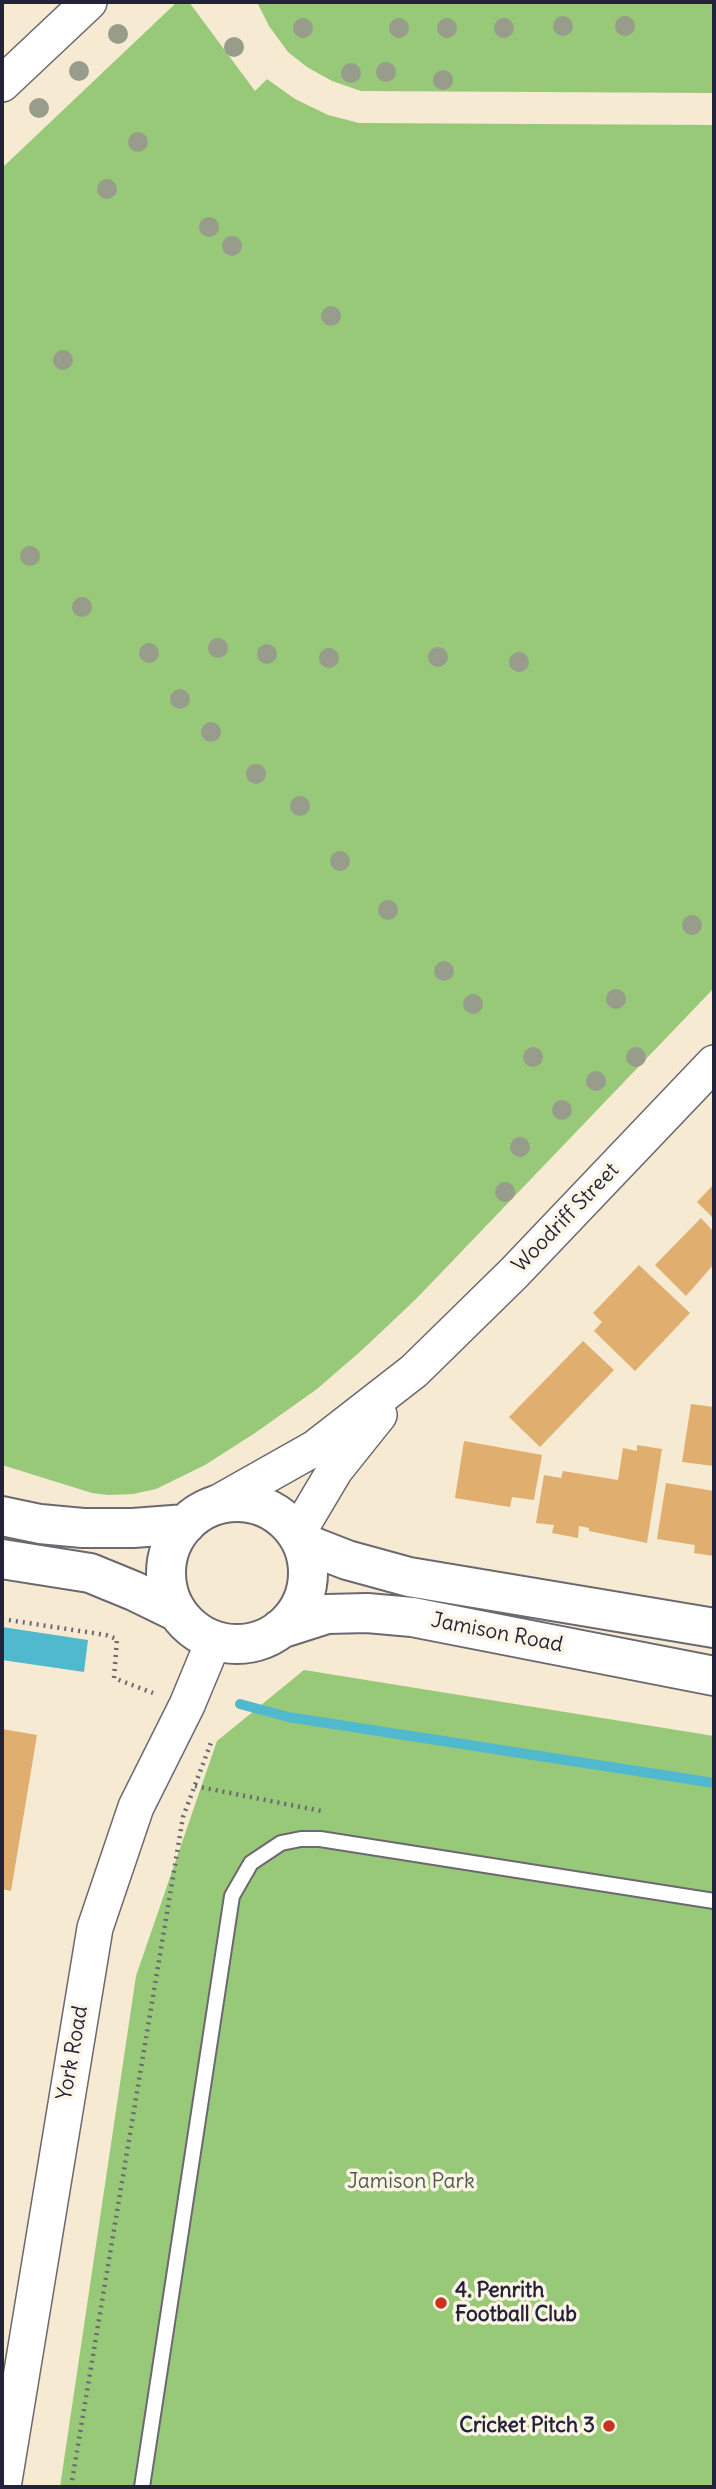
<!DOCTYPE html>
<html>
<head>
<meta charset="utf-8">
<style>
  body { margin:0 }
  #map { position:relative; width:716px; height:2489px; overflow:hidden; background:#f6ead2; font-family:Delius,sans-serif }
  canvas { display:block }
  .frame { position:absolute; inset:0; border:4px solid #22223b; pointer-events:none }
</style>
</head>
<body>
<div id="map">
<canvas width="716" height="2489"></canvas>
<div class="frame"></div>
</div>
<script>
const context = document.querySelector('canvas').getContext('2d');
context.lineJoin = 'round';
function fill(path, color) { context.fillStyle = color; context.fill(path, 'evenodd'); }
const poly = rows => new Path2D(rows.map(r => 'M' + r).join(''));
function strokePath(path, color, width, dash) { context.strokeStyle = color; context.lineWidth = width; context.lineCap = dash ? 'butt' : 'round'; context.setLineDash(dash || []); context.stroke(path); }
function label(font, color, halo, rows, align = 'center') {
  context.font = font + ' Delius,sans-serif'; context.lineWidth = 7; context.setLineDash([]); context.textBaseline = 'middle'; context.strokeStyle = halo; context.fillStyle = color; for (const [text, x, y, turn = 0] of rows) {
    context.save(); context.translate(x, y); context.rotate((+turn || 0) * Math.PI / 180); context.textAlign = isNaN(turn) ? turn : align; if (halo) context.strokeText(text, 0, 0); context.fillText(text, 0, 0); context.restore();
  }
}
fill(poly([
  [177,2,189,2,255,91,267,79,295,99,328,115,359,123,714,125,714,988,417,1298,362,1350,317,1389,255,1433,205,1465,156,1489,133,1494,109,1495,92,1493,2,1465,2,168],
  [257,2,714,2,714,93,361,91,332,81,307,67,288,52,269,26],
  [304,1670,714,1736,714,2487,60,2487,136,1976,217,1741]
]), '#97c979');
fill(poly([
  [2,1627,88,1640,84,1672,2,1660]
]), '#50b9cd');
strokePath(poly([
  [240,1704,288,1717,714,1783]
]), '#50b9cd', 10);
fill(poly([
  [714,1184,714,1219,697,1202],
  [701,1218,714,1232,714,1264,686,1296,655,1265],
  [639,1265,690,1313,635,1371,594,1331,602,1322,593,1313],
  [583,1341,614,1370,540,1447,509,1417],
  [691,1404,714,1407,714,1466,682,1462],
  [464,1441,542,1455,534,1500,512,1497,510,1507,455,1498],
  [637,1445,662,1449,647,1543,589,1531,589,1528,579,1526,578,1538,552,1533,554,1525,536,1523,544,1475,561,1478,563,1471,618,1480,623,1448,637,1451],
  [666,1483,714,1491,714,1556,694,1553,695,1545,657,1539],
  [2,1729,37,1735,11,1891,2,1889]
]), '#e0ae6e');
const service = poly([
  [142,2487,232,1896,251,1863,281,1843,301,1839,320,1839,714,1901]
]);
const tertiary = poly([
  [2,84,89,2],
  [214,1505,315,1448,414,1371,514,1273,714,1063],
  [297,1534,335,1470,379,1415],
  [3,2487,95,1928,136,1807,187,1705,214,1640]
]);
const secondary = poly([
  '166 1573a71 71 0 1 1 142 0a71 71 0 1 1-142 0Z',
  [2,1516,40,1524,83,1528,133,1528,186,1524],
  [301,1542,347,1560,409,1577,714,1628],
  [2,1559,90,1573,134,1591,177,1612],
  [280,1629,327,1614,367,1613,412,1617,714,1676]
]);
strokePath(service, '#6c6870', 18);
strokePath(tertiary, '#6c6870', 38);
strokePath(secondary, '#6c6870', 42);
strokePath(poly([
  [2,1619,106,1635,117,1639,114,1678,153,1693],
  [195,1786,321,1811],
  [71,2487,183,1817,212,1740]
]), '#6c6870', 4.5, [2, 5]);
strokePath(service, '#fff', 14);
strokePath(tertiary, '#fff', 35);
strokePath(secondary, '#fff', 38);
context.fillStyle = '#989c8b';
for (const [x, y] of [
  [563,26],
  [625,26],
  [303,28],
  [399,28],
  [447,28],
  [504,28],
  [118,34],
  [234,47],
  [79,71],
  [386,72],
  [351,73],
  [443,80],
  [39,108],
  [138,142],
  [107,189],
  [209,227],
  [232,246],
  [331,316],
  [63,360],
  [30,556],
  [82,607],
  [218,648],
  [149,653],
  [267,654],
  [438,657],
  [329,658],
  [519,662],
  [180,699],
  [211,732],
  [256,774],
  [300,806],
  [340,861],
  [388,910],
  [692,925],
  [444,971],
  [616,999],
  [473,1004],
  [533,1057],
  [636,1057],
  [596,1081],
  [562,1110],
  [520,1147],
  [505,1192]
]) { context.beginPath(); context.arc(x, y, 10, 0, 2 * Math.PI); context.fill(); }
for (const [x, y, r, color] of [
  [441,2303,7,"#c8321e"],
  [609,2426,7,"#c8321e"]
]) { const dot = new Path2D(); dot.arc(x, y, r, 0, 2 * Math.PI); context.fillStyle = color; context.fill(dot); strokePath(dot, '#fcf5e5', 2.5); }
label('21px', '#22223b', '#fcf5e5', [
  ["Woodriff Street",566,1218,-46],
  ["Jamison Road",497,1633,11],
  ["York Road",73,2053,-80]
]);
label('21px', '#4b5c51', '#fcf5e5', [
  ["Jamison Park",411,2182]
]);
label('bold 21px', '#22223b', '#fcf5e5', [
  ["4. Penrith",455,2291],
  ["Football Club",455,2315],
  ["Cricket Pitch 3",595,2426,"right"]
], 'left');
</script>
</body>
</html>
